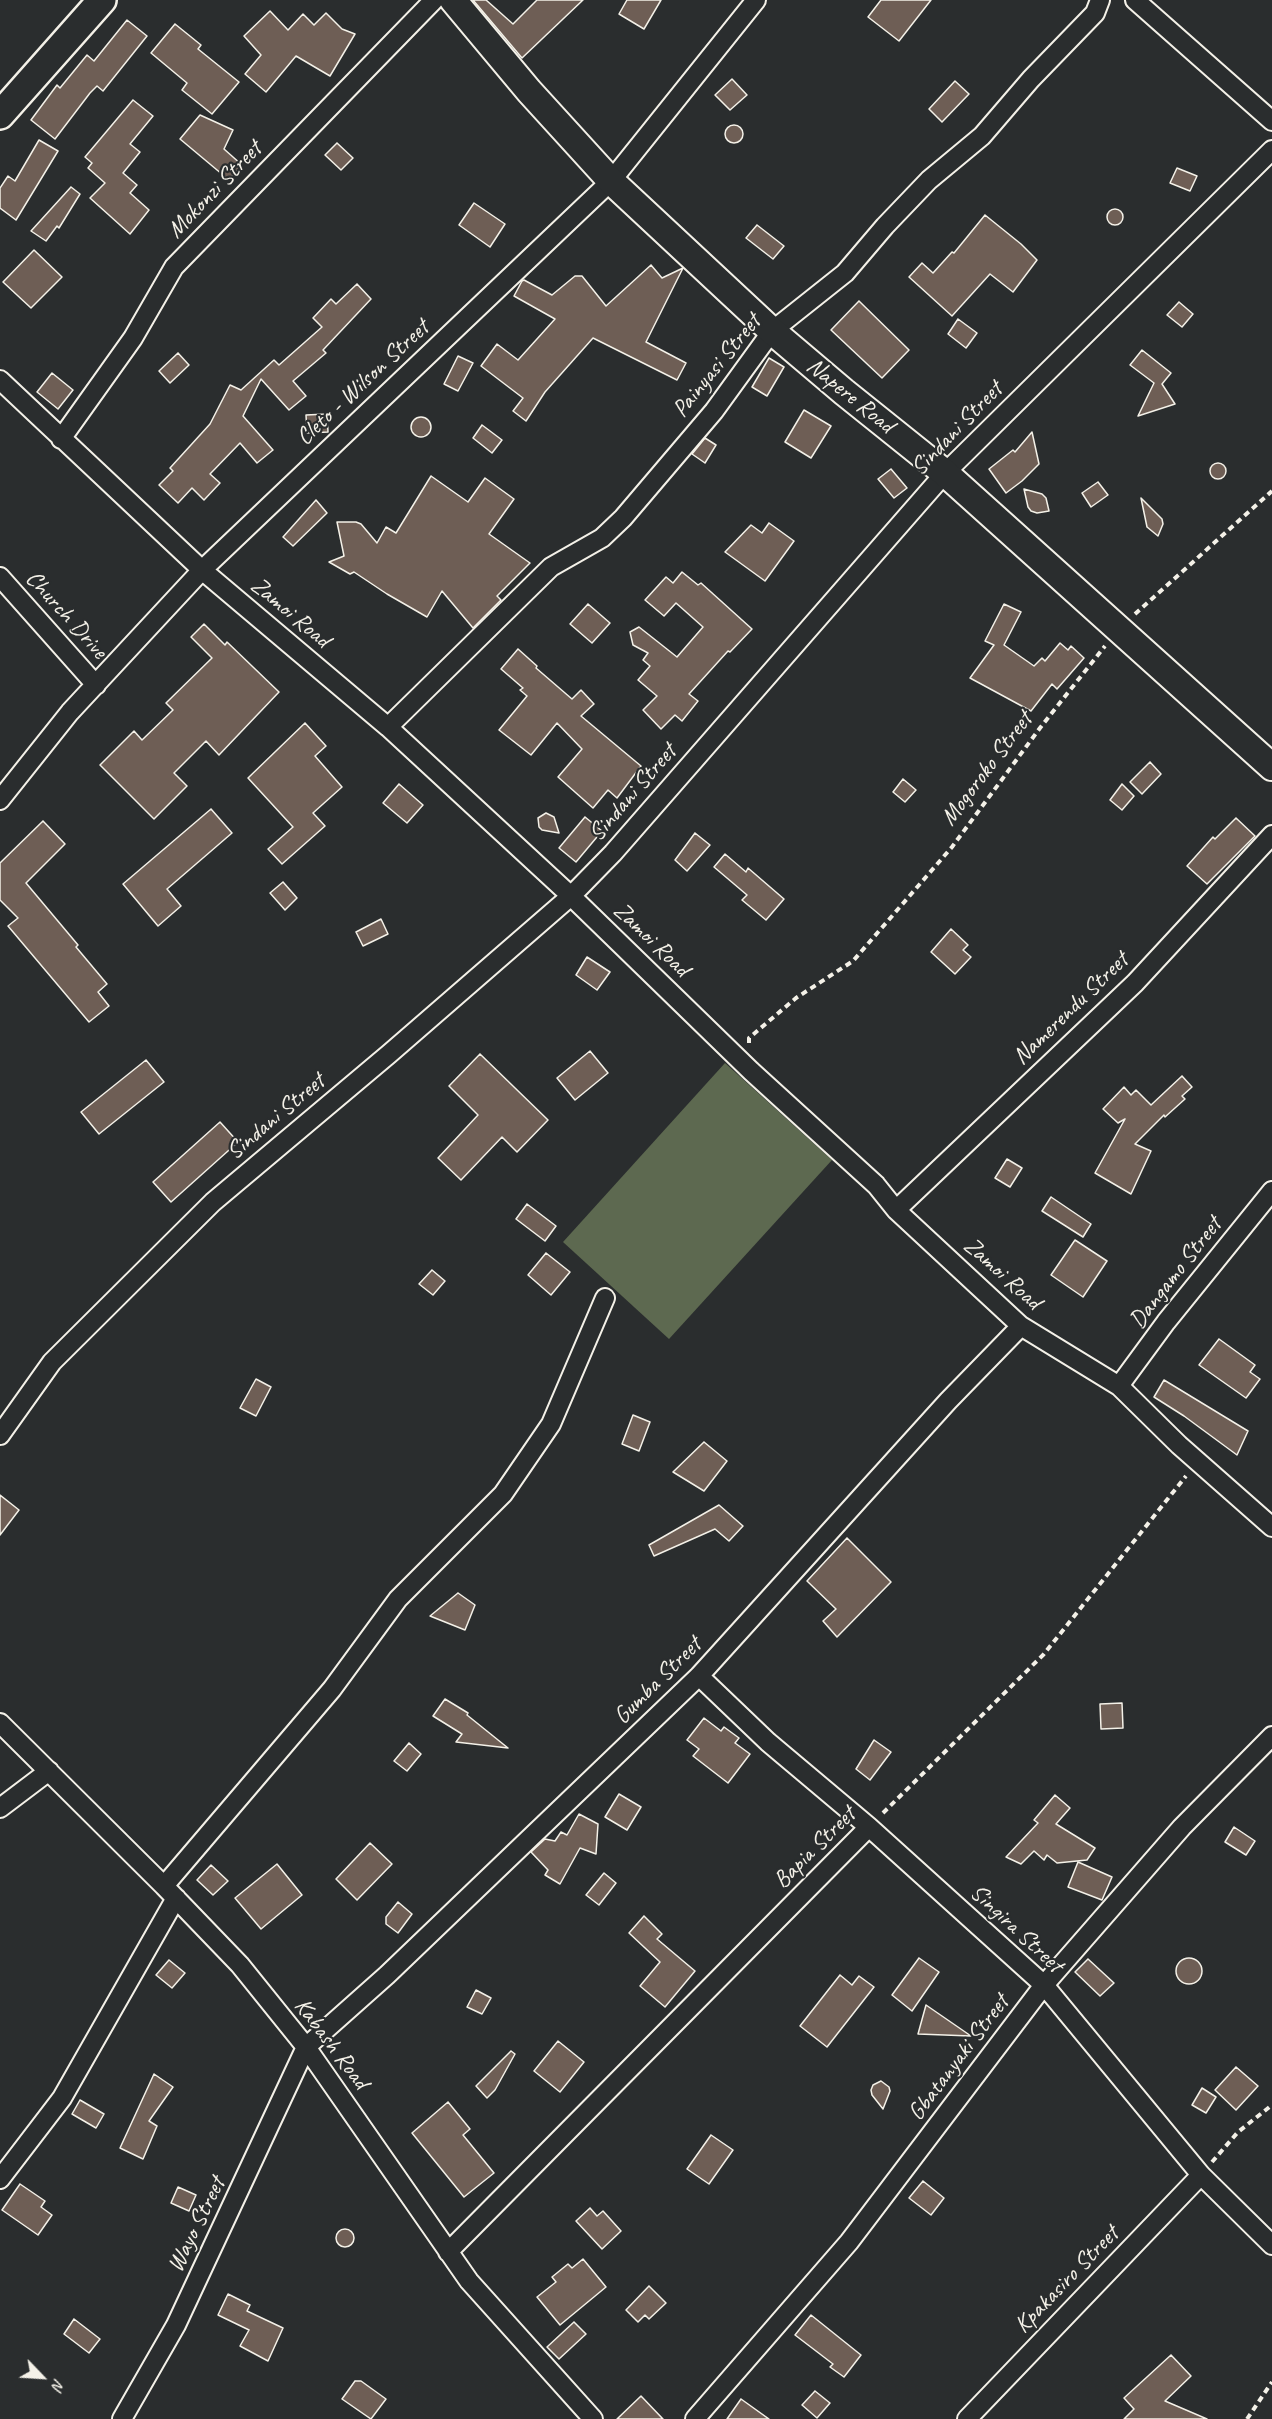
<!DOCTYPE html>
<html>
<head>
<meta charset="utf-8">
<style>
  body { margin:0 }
  #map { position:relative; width:1272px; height:2419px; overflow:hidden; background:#2a2d2e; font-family:Caveat,sans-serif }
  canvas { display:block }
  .north { position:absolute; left:12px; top:2347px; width:60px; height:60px; -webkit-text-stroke:4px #2a2d2e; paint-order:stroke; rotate:115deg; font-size:16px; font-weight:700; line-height:24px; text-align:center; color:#f4f1e8 }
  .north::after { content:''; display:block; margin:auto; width:21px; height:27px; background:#f4f1e8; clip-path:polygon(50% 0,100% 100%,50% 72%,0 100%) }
</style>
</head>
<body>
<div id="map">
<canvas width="1272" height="2419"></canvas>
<div class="north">N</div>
</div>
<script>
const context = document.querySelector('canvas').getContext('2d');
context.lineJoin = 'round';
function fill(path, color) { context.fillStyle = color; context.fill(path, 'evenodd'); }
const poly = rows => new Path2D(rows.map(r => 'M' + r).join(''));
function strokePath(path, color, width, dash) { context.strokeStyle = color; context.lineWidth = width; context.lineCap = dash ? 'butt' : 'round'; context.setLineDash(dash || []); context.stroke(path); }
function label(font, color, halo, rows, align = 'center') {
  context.font = font + ' Caveat,sans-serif'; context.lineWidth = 4.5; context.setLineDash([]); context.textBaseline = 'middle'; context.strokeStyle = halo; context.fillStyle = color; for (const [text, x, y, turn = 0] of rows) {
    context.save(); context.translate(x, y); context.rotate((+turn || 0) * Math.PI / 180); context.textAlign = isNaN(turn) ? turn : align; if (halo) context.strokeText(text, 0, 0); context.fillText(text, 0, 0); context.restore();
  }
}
fill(poly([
  [725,1063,832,1160,669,1339,563,1242]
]), '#5d6950');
const building = poly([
  [473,0,486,0,513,24,537,0,583,0,522,58,473,0],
  [627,0,661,0,644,29,619,14,627,0],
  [881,0,931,0,899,41,868,17,881,0],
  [270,11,288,30,303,14,314,25,326,13,342,29,355,34,330,76,296,56,266,92,245,74,261,55,244,36,270,11],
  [127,20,147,36,103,91,97,86,90,93,55,139,31,120,57,85,60,88,87,55,94,61,127,20],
  [175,24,201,45,198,49,239,82,212,114,182,90,187,83,151,53,175,24],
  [732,79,747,95,730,110,715,95,732,79],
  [955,81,969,94,942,122,929,109,955,81],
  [133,100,153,116,130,144,140,152,123,173,137,185,130,193,149,210,130,234,90,198,105,183,88,168,92,163,85,157,133,100],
  [200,115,233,130,224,149,242,165,229,180,180,139,200,115],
  '725 134a9 9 0 1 1 18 0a9 9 0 1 1-18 0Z',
  [39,140,58,151,16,220,0,208,0,188,8,176,15,181,39,140],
  [337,143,353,158,341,170,325,155,337,143],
  [1177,168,1197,176,1190,191,1170,183,1177,168],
  [71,187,80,194,59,228,57,226,46,241,31,231,71,187],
  [474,203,505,224,490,247,459,225,474,203],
  '1107 217a8 8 0 1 1 16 0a8 8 0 1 1-16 0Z',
  [985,215,1021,244,1037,260,1013,292,990,274,952,316,909,277,922,263,933,273,952,252,954,253,985,215],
  [757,225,784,246,773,259,746,238,757,225],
  [34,250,62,277,31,308,3,282,34,250],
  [651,265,662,278,683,268,646,342,686,363,677,380,593,338,545,392,526,421,513,411,523,398,481,366,497,344,518,360,555,319,514,296,522,281,524,280,552,295,575,276,582,276,606,306,651,265],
  [357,284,371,299,323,350,326,353,293,381,306,396,289,410,261,379,243,416,273,450,257,463,240,443,210,474,220,483,204,500,192,488,178,503,159,485,173,471,170,468,210,424,230,385,241,390,274,360,279,365,322,327,313,318,331,299,336,304,357,284],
  [859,301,909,350,882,378,831,330,859,301],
  [1179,302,1193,314,1182,327,1167,315,1179,302],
  [958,319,977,333,966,348,948,334,958,319],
  [1142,350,1171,373,1162,384,1175,404,1138,416,1154,383,1130,365,1142,350],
  [178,353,189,365,170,383,159,371,178,353],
  [458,356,473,363,458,391,444,384,458,356],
  [769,358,784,367,767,396,752,387,769,358],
  [52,373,73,390,58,409,37,392,52,373],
  [804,410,831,426,811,458,785,442,804,410],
  [327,414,328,432,307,433,306,415,327,414],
  '411 427a10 10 0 1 1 20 0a10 10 0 1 1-20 0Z',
  [482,425,502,440,492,453,473,438,482,425],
  [1032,432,1039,464,1022,481,1006,493,989,469,1013,450,1015,452,1032,432],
  [705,438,716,445,705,463,692,454,705,438],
  '1210 471a8 8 0 1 1 16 0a8 8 0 1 1-16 0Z',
  [891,469,907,488,894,498,878,479,891,469],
  [431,476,468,502,485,478,514,499,489,534,530,563,497,596,501,600,473,628,442,591,427,617,387,594,354,572,350,574,329,562,344,556,337,522,356,522,361,524,377,543,386,527,396,533,431,476],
  [1098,482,1108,495,1091,507,1082,493,1098,482],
  [1024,489,1042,494,1046,498,1049,511,1037,513,1031,511,1028,507,1024,489],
  [1141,498,1162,519,1163,524,1158,536,1147,527,1141,498],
  [316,500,327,513,293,546,283,537,316,500],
  [769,523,794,541,765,581,725,552,751,525,762,533,769,523],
  [682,572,698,585,701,583,752,629,730,652,728,651,689,694,698,701,682,721,675,715,661,729,643,710,657,696,638,680,650,666,643,660,648,653,633,645,630,632,639,627,677,657,703,627,676,603,664,616,645,600,666,577,673,583,682,572],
  [588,604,610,623,592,643,570,624,588,604],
  [1004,604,1021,612,1004,645,1034,666,1042,658,1045,661,1060,643,1068,650,1071,646,1084,658,1057,689,1052,684,1031,711,970,678,994,645,985,641,1004,604],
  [204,624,225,645,227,642,279,692,219,755,206,741,174,773,187,786,154,819,100,765,134,731,142,740,173,710,166,703,212,658,191,637,204,624],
  [518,649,537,666,536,668,572,699,581,690,594,704,581,716,641,766,617,798,608,790,593,808,558,777,582,749,557,723,531,755,499,730,527,696,520,690,523,688,501,669,518,649],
  [305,723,326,746,315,756,342,787,313,813,325,826,282,864,268,849,293,827,248,778,305,723],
  [1150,762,1161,774,1142,794,1130,782,1150,762],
  [903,779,916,790,905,802,893,792,903,779],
  [399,784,423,805,407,823,383,803,399,784],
  [1122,784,1134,796,1122,810,1110,800,1122,784],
  [211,809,232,833,167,889,181,906,158,926,123,884,211,809],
  [546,813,554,817,559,833,542,830,539,827,538,818,546,813],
  [585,817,602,831,576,862,559,848,585,817],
  [1236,818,1255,836,1207,884,1187,866,1213,837,1215,839,1236,818],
  [43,821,65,844,26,883,78,945,76,947,107,984,98,992,109,1006,89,1022,8,926,18,918,0,900,0,863,43,821],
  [695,833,710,845,687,871,675,860,695,833],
  [725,854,746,872,748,868,784,899,766,920,742,900,747,895,714,867,725,854],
  [283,882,297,898,285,910,270,893,283,882],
  [381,919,388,934,363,946,356,932,381,919],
  [951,929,968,945,963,950,971,957,955,974,931,952,951,929],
  [587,957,610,972,597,990,576,975,587,957],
  [590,1051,608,1073,575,1100,557,1078,590,1051],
  [480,1054,548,1120,517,1152,502,1137,461,1180,438,1158,478,1115,449,1086,480,1054],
  [146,1060,164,1082,99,1134,81,1112,146,1060],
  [1182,1076,1192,1087,1182,1096,1185,1099,1165,1117,1164,1115,1135,1144,1151,1151,1131,1194,1095,1173,1125,1119,1118,1123,1103,1109,1124,1087,1131,1095,1136,1090,1151,1105,1182,1076],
  [220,1122,238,1142,171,1202,153,1182,220,1122],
  [1007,1159,1022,1168,1010,1187,995,1178,1007,1159],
  [1051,1197,1091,1224,1083,1237,1042,1211,1051,1197],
  [527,1204,556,1226,545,1241,516,1219,527,1204],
  [1075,1240,1107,1261,1083,1297,1051,1275,1075,1240],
  [546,1253,570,1272,551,1295,528,1275,546,1253],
  [432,1270,445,1281,433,1295,419,1284,432,1270],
  [1219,1339,1255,1365,1250,1372,1260,1379,1246,1398,1199,1365,1219,1339],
  [256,1379,271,1387,256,1416,240,1408,256,1379],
  [1164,1380,1248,1431,1237,1455,1184,1416,1154,1397,1164,1380],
  [633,1415,650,1422,639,1451,622,1444,633,1415],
  [704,1442,727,1461,704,1491,673,1472,704,1442],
  [0,1495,19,1510,0,1535,0,1495],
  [719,1505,743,1526,729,1541,715,1529,654,1556,649,1545,719,1505],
  [847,1538,891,1582,837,1637,823,1621,836,1609,807,1581,847,1538],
  [458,1593,475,1605,465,1630,430,1616,458,1593],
  [445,1699,468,1713,467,1715,508,1748,456,1742,462,1734,433,1716,445,1699],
  [1122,1703,1123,1728,1101,1729,1100,1704,1122,1703],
  [704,1718,721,1731,724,1727,739,1738,735,1743,750,1754,728,1783,693,1756,699,1749,687,1740,704,1718],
  [874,1740,891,1752,870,1780,856,1769,874,1740],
  [409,1743,421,1754,407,1771,394,1761,409,1743],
  [619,1794,641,1807,627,1830,605,1817,619,1794],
  [1055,1795,1070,1808,1056,1824,1095,1848,1087,1860,1057,1863,1047,1855,1044,1860,1034,1851,1021,1864,1006,1857,1038,1823,1034,1820,1055,1795],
  [579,1814,598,1824,596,1854,580,1848,560,1884,545,1875,548,1870,531,1852,545,1839,555,1841,561,1832,567,1835,579,1814],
  [1234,1827,1255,1841,1246,1855,1225,1842,1234,1827],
  [370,1843,392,1864,357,1900,336,1879,370,1843],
  [1078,1862,1112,1877,1102,1900,1068,1887,1078,1862],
  [277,1864,302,1895,261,1929,235,1898,277,1864],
  [211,1865,228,1881,213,1895,197,1880,211,1865],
  [604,1873,616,1883,599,1905,586,1895,604,1873],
  [398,1902,412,1914,398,1933,386,1924,386,1917,398,1902],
  [644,1916,662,1934,657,1939,695,1971,665,2007,640,1986,660,1962,629,1933,644,1916],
  '1176 1971a13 13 0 1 1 26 0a13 13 0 1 1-26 0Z',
  [919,1958,939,1972,912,2011,892,1995,919,1958],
  [1088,1959,1114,1983,1100,1996,1075,1972,1088,1959],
  [169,1960,185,1973,172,1988,156,1975,169,1960],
  [840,1975,852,1985,859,1976,874,1987,827,2047,800,2026,840,1975],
  [476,1990,491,1998,482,2014,467,2007,476,1990],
  [926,2005,971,2036,918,2034,926,2005],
  [558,2041,584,2062,560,2092,534,2071,558,2041],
  [511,2051,515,2054,495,2090,487,2098,476,2086,511,2051],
  [1236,2067,1258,2086,1236,2110,1215,2090,1236,2067],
  [154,2074,173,2087,149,2121,157,2126,143,2159,120,2148,154,2074],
  [881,2081,889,2087,890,2091,883,2109,872,2095,871,2090,873,2085,881,2081],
  [1202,2088,1216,2097,1206,2113,1192,2105,1202,2088],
  [80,2100,104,2114,96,2128,72,2114,80,2100],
  [448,2102,470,2129,463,2135,494,2173,464,2197,412,2133,448,2102],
  [711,2135,733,2150,709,2184,687,2169,711,2135],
  [923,2181,944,2198,931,2215,909,2198,923,2181],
  [20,2184,45,2201,41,2207,52,2215,38,2235,2,2210,20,2184],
  [178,2187,196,2195,189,2211,171,2203,178,2187],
  [590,2208,597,2216,603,2211,621,2231,602,2249,576,2221,590,2208],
  '336 2238a9 9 0 1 1 18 0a9 9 0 1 1-18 0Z',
  [583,2259,606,2287,560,2325,537,2297,556,2282,552,2277,568,2264,572,2268,583,2259],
  [649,2286,666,2303,649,2319,645,2315,638,2322,626,2310,649,2286],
  [228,2294,250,2305,247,2311,283,2328,268,2361,240,2346,249,2330,218,2315,228,2294],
  [811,2315,861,2355,844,2377,830,2367,833,2364,795,2335,811,2315],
  [74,2319,100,2339,89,2353,64,2334,74,2319],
  [574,2322,586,2334,559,2359,547,2347,574,2322],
  [1171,2355,1191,2376,1165,2401,1207,2419,1124,2419,1134,2409,1124,2398,1171,2355],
  [355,2381,361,2381,386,2399,371,2419,342,2399,355,2381],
  [815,2391,830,2403,817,2418,802,2405,815,2391],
  [641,2396,663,2419,617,2419,641,2396],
  [741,2399,769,2419,727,2419,741,2399]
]);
fill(building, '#6e5e55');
strokePath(building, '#f4f1e8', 1.5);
const street = poly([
  [1135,0,1272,121],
  [0,380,202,570,388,727,571,896,751,1071,876,1185,896,1210,1021,1326,1119,1386,1179,1445,1272,1527],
  [61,439,133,338,174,267,434,0],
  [0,577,96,685],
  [388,727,551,567,602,538,623,518,714,411,772,331,845,273,885,226,929,180,982,136,1031,79,1095,13,1100,0],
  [0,800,70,712,202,570,611,181,756,0],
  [896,1210,1135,983,1272,835],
  [1119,1386,1166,1322,1272,1191],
  [0,1435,52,1362,213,1202,389,1054,571,896,613,853,945,473,1272,150],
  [699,1676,768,1742,869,1827,1044,1985,1201,2175,1272,2245],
  [0,1723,164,1886,240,1965,306,2047,469,2281,593,2419],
  [0,1808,49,1771],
  [164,1886,332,1689,398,1599,503,1494,551,1424,605,1298],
  [0,2179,62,2098,176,1898],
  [448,2252,869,1827],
  [122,2419,176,2325,306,2047,387,1975,699,1676,948,1401,1021,1326],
  [695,2419,849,2242,1044,1985,1182,1827,1272,1736],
  [967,2419,1201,2175]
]);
const secondary = poly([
  [453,0,529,91,611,181,772,331,844,392,945,473,1272,767]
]);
const primary = poly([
  [0,115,102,0]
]);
strokePath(street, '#f4f1e8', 22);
strokePath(secondary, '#f4f1e8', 30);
strokePath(primary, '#f4f1e8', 32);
strokePath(poly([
  [1135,614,1272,491],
  [749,1043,749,1038,796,998,853,961,952,847,1040,728,1105,646],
  [883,1813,1044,1654,1186,1476],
  [1212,2162,1238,2132,1272,2105],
  [1247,2419,1272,2382]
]), '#f4f1e8', 4, [6, 4.5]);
strokePath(street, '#2a2d2e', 18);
strokePath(secondary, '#2a2d2e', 26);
strokePath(primary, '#2a2d2e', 27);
label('24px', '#f4f1e8', '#2a2d2e', [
  ["Mokonzi Street",215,190,-46],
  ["Painyasi Street",717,366,-51],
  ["Cleto - Wilson Street",363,383,-43],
  ["Napere Road",850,396,39],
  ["Sindani Street",957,429,-46],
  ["Zamoi Road",290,613,40],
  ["Church Drive",66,615,48],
  ["Mogoroko Street",987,769,-53],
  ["Sindani Street",633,793,-49],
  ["Zamoi Road",651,940,44],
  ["Namerendu Street",1071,1009,-44],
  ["Sindani Street",276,1117,-40],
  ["Dangamo Street",1176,1273,-52],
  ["Zamoi Road",1002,1274,42],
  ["Gumba Street",658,1681,-45],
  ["Bapia Street",815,1848,-45],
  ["Singira Street",1016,1929,43],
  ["Kabash Road",331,2044,53],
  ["Gbatanyaki Street",959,2058,-53],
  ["Wayo Street",197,2225,-64],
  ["Kpakasiro Street",1067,2280,-46]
]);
</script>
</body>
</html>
